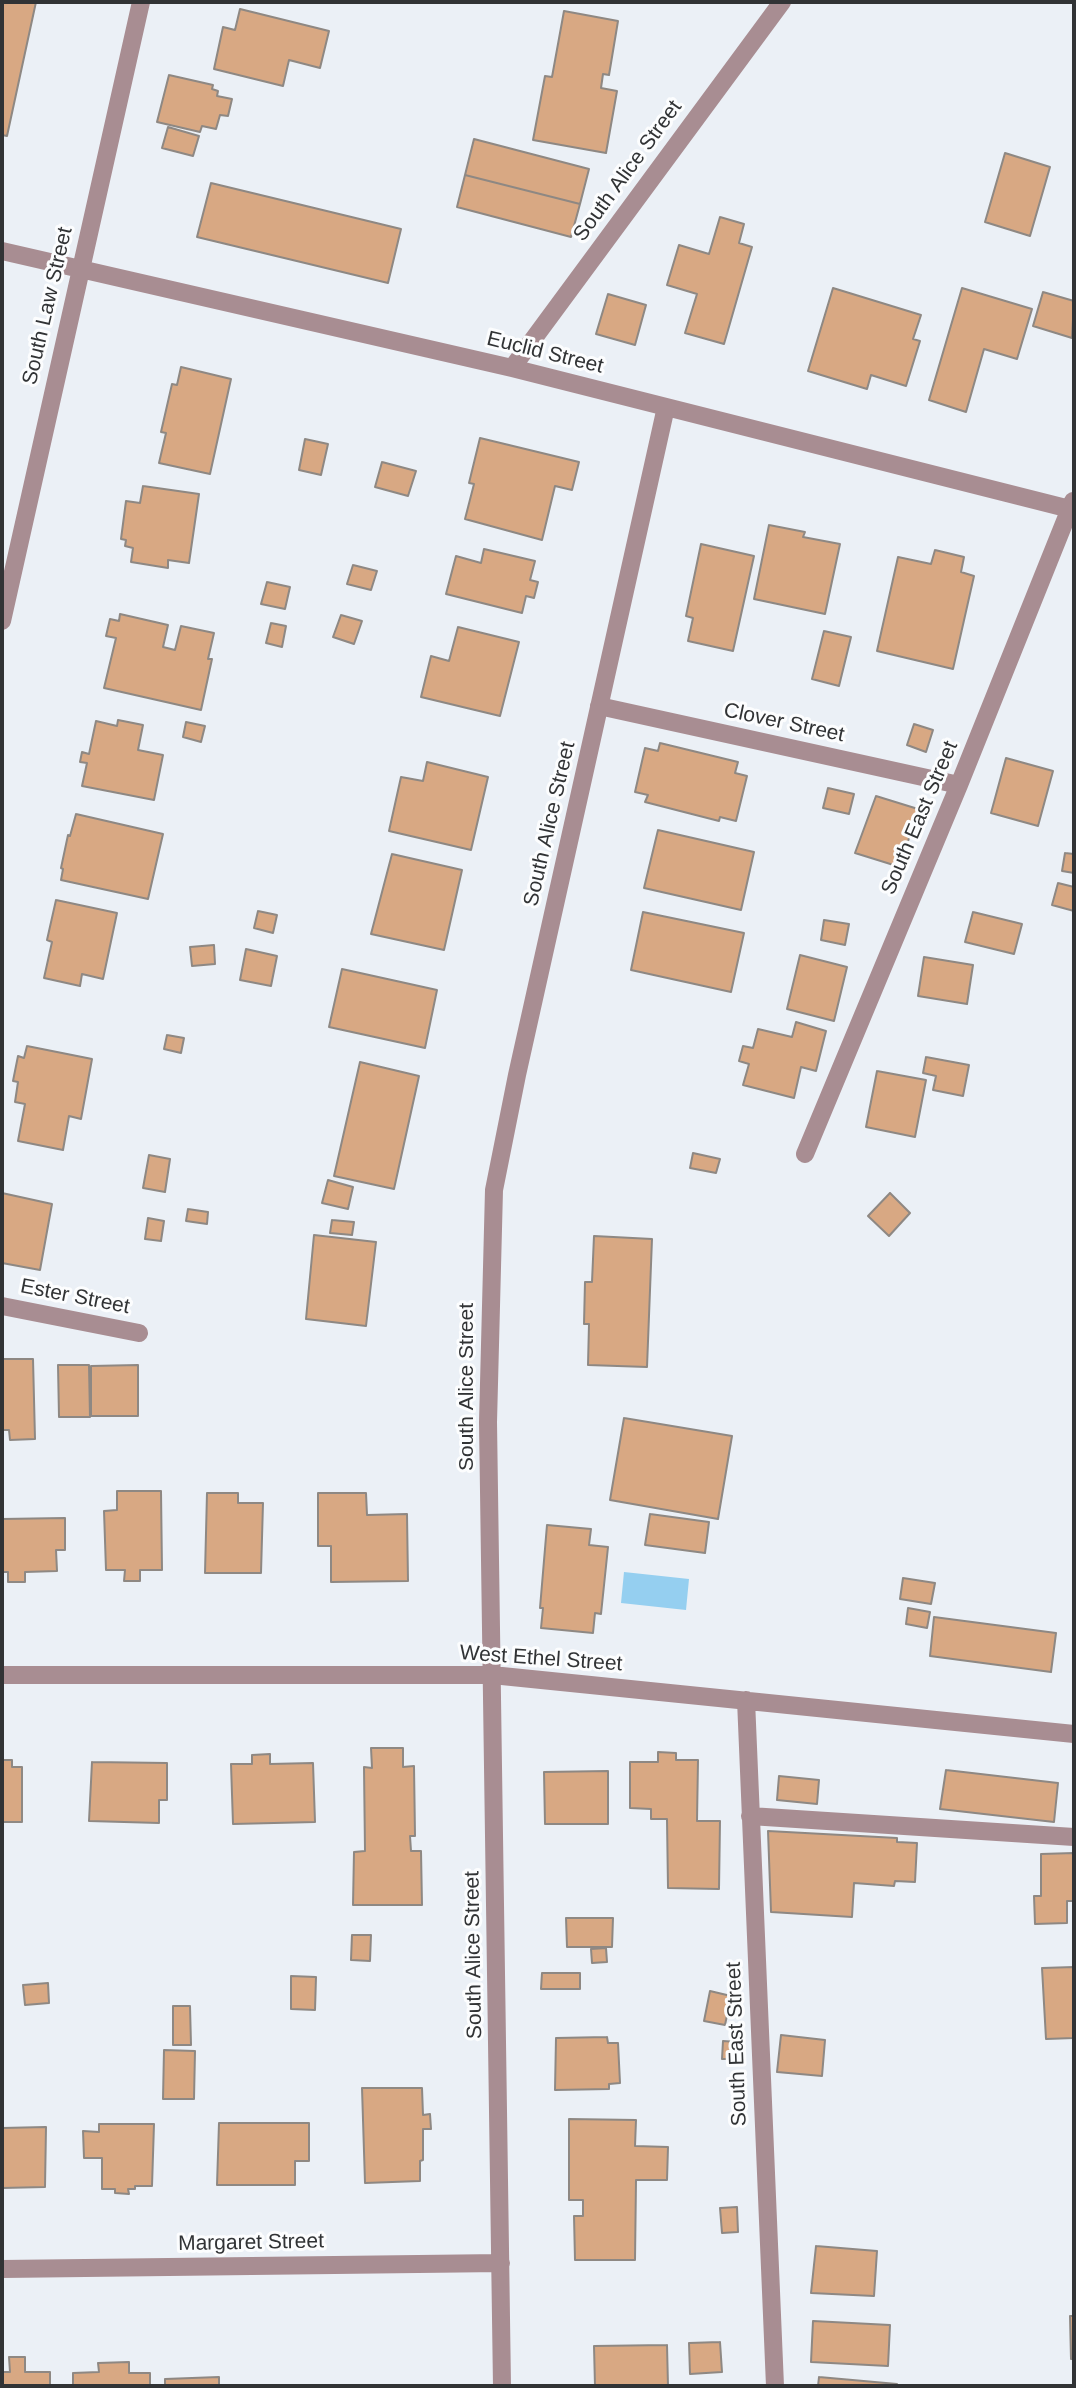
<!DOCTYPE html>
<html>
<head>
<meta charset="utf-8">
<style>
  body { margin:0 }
  #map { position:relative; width:1076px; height:2388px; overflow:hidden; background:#ebf0f6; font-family:Helvetica,sans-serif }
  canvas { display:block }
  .frame { position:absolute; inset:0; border:4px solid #313335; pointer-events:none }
</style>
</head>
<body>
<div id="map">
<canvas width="1076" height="2388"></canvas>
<div class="frame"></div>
</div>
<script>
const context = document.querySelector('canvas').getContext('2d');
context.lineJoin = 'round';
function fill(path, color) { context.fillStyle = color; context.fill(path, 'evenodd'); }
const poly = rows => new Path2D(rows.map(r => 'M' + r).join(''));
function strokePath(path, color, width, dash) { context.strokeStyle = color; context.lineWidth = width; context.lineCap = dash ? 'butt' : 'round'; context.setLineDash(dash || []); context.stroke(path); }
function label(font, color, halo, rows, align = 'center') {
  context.font = font + ' Helvetica,sans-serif'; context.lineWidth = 6; context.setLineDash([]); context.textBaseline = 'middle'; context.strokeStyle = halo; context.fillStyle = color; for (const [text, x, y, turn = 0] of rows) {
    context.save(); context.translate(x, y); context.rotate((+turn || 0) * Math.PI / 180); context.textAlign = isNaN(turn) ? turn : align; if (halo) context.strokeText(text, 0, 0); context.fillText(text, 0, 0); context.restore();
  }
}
fill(poly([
  [624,1572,689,1579,686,1610,621,1603]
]), '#95cff0');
const building = poly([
  [2,2,36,2,7,136,2,135,2,2],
  [240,9,329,31,320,68,289,60,283,86,214,69,223,27,235,30,240,9],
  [564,11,618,21,609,75,603,74,601,88,617,91,606,153,533,140,545,76,552,77,564,11],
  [169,75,213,85,212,89,218,91,217,96,232,99,228,116,220,115,216,129,202,126,200,132,157,122,169,75],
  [168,127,199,136,193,156,162,148,168,127],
  [474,139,589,169,580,204,465,175,474,139],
  [1005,153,1050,167,1030,236,985,222,1005,153],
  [465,175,580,204,571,237,457,207,465,175],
  [211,183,401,229,388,283,197,237,211,183],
  [720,217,744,224,739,243,752,247,724,344,685,333,697,294,667,285,679,245,709,254,720,217],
  [833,288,921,315,913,339,920,341,906,386,871,375,867,389,808,371,833,288],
  [962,288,1032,309,1017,359,984,349,966,412,929,400,962,288],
  [1043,292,1074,301,1072,338,1033,326,1043,292],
  [608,294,646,305,635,345,596,334,608,294],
  [181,367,231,379,210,474,159,463,166,433,161,432,172,384,177,385,181,367],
  [480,438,579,462,572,490,555,486,542,540,465,519,474,484,469,483,480,438],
  [305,439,328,444,321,475,299,470,305,439],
  [382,462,416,471,408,496,375,487,382,462],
  [143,486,199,494,189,563,168,560,168,568,131,562,133,548,125,546,126,540,121,539,126,501,140,503,143,486],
  [769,525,805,532,803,537,840,544,825,614,754,599,769,525],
  [701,544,754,556,733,651,688,641,693,618,686,616,701,544],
  [484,549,535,561,530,580,538,582,534,598,526,596,522,613,446,594,456,556,481,563,484,549],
  [935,550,964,557,961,572,974,576,953,669,877,651,898,557,931,564,935,550],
  [353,565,377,571,371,590,347,584,353,565],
  [267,582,290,587,285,609,261,604,267,582],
  [120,614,168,625,163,647,175,650,181,626,214,633,208,659,212,659,201,710,104,688,116,638,106,636,110,619,119,621,120,614],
  [341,615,362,621,354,644,333,637,341,615],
  [271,623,286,626,282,647,266,643,271,623],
  [458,627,519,642,500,716,421,697,431,656,449,661,458,627],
  [824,631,851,637,839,686,812,679,824,631],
  [118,720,143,725,138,750,163,755,154,800,82,786,87,763,80,762,82,752,89,754,96,721,117,726,118,720],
  [186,722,205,726,201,742,183,737,186,722],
  [914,724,933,730,926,752,907,745,914,724],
  [660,743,738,762,735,773,747,776,736,821,720,817,719,821,645,802,648,795,635,792,645,748,658,751,660,743],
  [1006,758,1053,771,1038,826,991,813,1006,758],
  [427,762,488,777,471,850,389,831,401,777,423,781,427,762],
  [828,788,854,794,849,814,823,808,828,788],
  [876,796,918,809,900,867,855,853,876,796],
  [76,814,163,834,148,899,61,880,63,869,61,868,68,835,70,836,76,814],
  [658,830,754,852,741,910,644,888,658,830],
  [1065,853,1074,854,1074,873,1062,871,1065,853],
  [392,854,462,870,444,950,371,934,392,854],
  [1058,883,1074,887,1074,911,1052,905,1058,883],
  [56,900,117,913,103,979,82,974,80,986,44,978,52,942,47,940,56,900],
  [258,911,277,915,273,933,254,928,258,911],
  [643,912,744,933,731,992,631,970,643,912],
  [973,912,1022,924,1014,954,965,942,973,912],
  [824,920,849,924,845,945,821,940,824,920],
  [214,945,215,964,192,966,190,947,214,945],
  [246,949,277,956,271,986,240,980,246,949],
  [800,955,847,967,834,1021,787,1009,800,955],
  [924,957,973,965,967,1004,918,996,924,957],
  [342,969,437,990,425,1048,329,1027,342,969],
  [796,1022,826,1031,816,1071,801,1067,794,1098,743,1085,749,1064,739,1061,743,1046,753,1048,758,1029,792,1037,796,1022],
  [167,1035,184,1038,181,1053,164,1049,167,1035],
  [27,1046,92,1059,81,1119,69,1116,63,1150,18,1141,25,1104,15,1102,18,1082,13,1081,18,1056,24,1058,27,1046],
  [926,1057,969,1065,963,1096,933,1090,936,1076,923,1073,926,1057],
  [360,1062,419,1076,394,1189,334,1176,360,1062],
  [877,1071,926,1080,915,1137,866,1127,877,1071],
  [693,1153,720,1159,716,1173,690,1168,693,1153],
  [149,1155,170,1159,165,1192,143,1188,149,1155],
  [328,1180,353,1187,348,1209,322,1203,328,1180],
  [2,1193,52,1204,40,1270,2,1263,2,1193],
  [890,1193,910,1213,889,1236,868,1216,890,1193],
  [188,1209,208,1212,207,1224,186,1221,188,1209],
  [148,1218,164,1221,161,1241,145,1239,148,1218],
  [332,1220,354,1222,352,1235,330,1233,332,1220],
  [314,1235,376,1242,366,1326,306,1319,314,1235],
  [594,1236,652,1239,647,1367,588,1365,589,1324,584,1324,585,1282,592,1282,594,1236],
  [2,1359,33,1359,35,1439,10,1440,9,1430,2,1430,2,1359],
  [58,1365,89,1365,90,1417,59,1417,58,1365],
  [138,1365,138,1416,91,1416,91,1366,138,1365],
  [624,1418,732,1436,718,1519,610,1500,624,1418],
  [117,1491,161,1491,162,1570,140,1570,140,1581,124,1581,125,1570,106,1570,104,1511,117,1510,117,1491],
  [207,1493,238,1493,238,1503,263,1503,261,1573,205,1573,207,1493],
  [318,1493,366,1493,367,1515,407,1514,408,1581,331,1582,331,1546,318,1546,318,1493],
  [650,1514,709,1522,705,1553,645,1545,650,1514],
  [65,1518,65,1550,56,1550,57,1571,25,1572,25,1582,8,1582,8,1572,2,1572,2,1519,65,1518],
  [547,1525,591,1529,589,1545,608,1547,601,1614,595,1613,593,1633,541,1628,543,1608,540,1608,547,1525],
  [903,1578,935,1583,931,1604,900,1599,903,1578],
  [908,1608,930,1612,927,1628,906,1624,908,1608],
  [934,1617,1056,1633,1051,1672,930,1656,934,1617],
  [371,1748,403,1748,403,1767,414,1766,415,1836,410,1836,411,1851,421,1851,422,1905,353,1905,354,1852,365,1851,364,1767,372,1768,371,1748],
  [658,1752,676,1753,676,1760,698,1760,697,1821,720,1821,719,1889,668,1888,667,1819,651,1819,651,1809,630,1808,630,1762,658,1762,658,1752],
  [270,1754,270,1764,313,1763,315,1822,233,1824,231,1764,252,1764,252,1755,270,1754],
  [2,1760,12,1760,12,1767,22,1767,22,1822,2,1822,2,1760],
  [92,1762,167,1763,167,1800,159,1800,159,1823,89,1821,92,1762],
  [946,1770,1058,1783,1054,1822,940,1809,946,1770],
  [608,1771,608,1824,545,1824,544,1772,608,1771],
  [779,1776,819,1780,817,1804,777,1800,779,1776],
  [768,1831,897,1838,897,1842,917,1843,915,1882,895,1881,894,1886,854,1883,852,1917,771,1912,768,1831],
  [1074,1853,1074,1901,1067,1901,1067,1923,1035,1924,1034,1896,1041,1896,1041,1854,1074,1853],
  [566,1918,613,1918,612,1947,567,1947,566,1918],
  [352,1935,371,1935,370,1961,351,1960,352,1935],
  [606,1948,607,1962,592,1963,591,1949,606,1948],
  [1074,1967,1074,2038,1046,2039,1042,1968,1074,1967],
  [542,1973,580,1973,580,1989,541,1989,542,1973],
  [291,1976,316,1977,315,2010,291,2009,291,1976],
  [48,1983,49,2003,25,2005,23,1985,48,1983],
  [710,1991,731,1996,725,2025,704,2021,710,1991],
  [173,2006,190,2006,191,2045,173,2045,173,2006],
  [781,2035,825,2040,822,2076,777,2072,781,2035],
  [607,2037,608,2043,618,2043,620,2083,609,2084,609,2089,555,2090,556,2038,607,2037],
  [723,2041,738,2042,737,2059,722,2059,723,2041],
  [164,2050,195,2051,194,2099,163,2099,164,2050],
  [362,2088,422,2088,423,2115,430,2114,431,2129,423,2129,423,2160,420,2161,420,2181,365,2183,362,2088],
  [569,2119,636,2120,635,2146,668,2147,667,2180,636,2180,635,2260,575,2260,574,2216,583,2216,583,2200,569,2200,569,2119],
  [219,2123,309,2123,309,2161,295,2161,295,2185,217,2185,219,2123],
  [99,2124,154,2124,152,2186,135,2186,135,2189,128,2189,129,2194,115,2193,115,2189,102,2189,102,2158,84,2158,83,2131,99,2132,99,2124],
  [46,2127,45,2187,2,2188,2,2128,46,2127],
  [737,2207,738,2232,722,2233,720,2208,737,2207],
  [816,2246,877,2251,874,2296,811,2293,816,2246],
  [1070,2316,1074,2316,1074,2359,1071,2359,1070,2316],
  [813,2321,890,2325,888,2366,811,2362,813,2321],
  [720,2342,722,2372,690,2374,689,2343,720,2342],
  [667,2345,668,2386,595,2386,594,2346,667,2345],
  [9,2357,25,2357,25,2372,50,2372,50,2386,2,2386,2,2372,10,2372,9,2357],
  [129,2362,129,2373,150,2373,150,2386,165,2386,165,2379,219,2377,219,2386,73,2386,73,2373,99,2372,98,2363,129,2362],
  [819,2377,897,2384,897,2386,818,2386,819,2377]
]);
fill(building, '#d8a883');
strokePath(building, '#8e8883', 2);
strokePath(poly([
  [2,251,512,368,1074,510],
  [512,368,782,2],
  [2,621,141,2],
  [599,706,959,785],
  [805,1154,959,785,1073,501],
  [2,1306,139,1333],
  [2,1675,492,1675,1074,1734],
  [746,1700,775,2386],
  [750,1816,1074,1837],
  [2,2269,501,2263],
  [502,2386,488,1422,494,1190,517,1075,666,407]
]), '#a88d92', 18);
label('21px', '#313335', '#fcfdfe', [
  ["South Alice Street",628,171,-54],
  ["South Law Street",48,306,-77],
  ["Euclid Street",545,353,14],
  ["Clover Street",784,723,12],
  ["South East Street",920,818,-67],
  ["South Alice Street",550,824,-77],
  ["Ester Street",75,1297,11],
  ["South Alice Street",467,1387,-90],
  ["West Ethel Street",541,1659,4],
  ["South Alice Street",474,1955,-91],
  ["South East Street",737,2044,-92],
  ["Margaret Street",251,2243,-1]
]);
</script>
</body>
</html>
